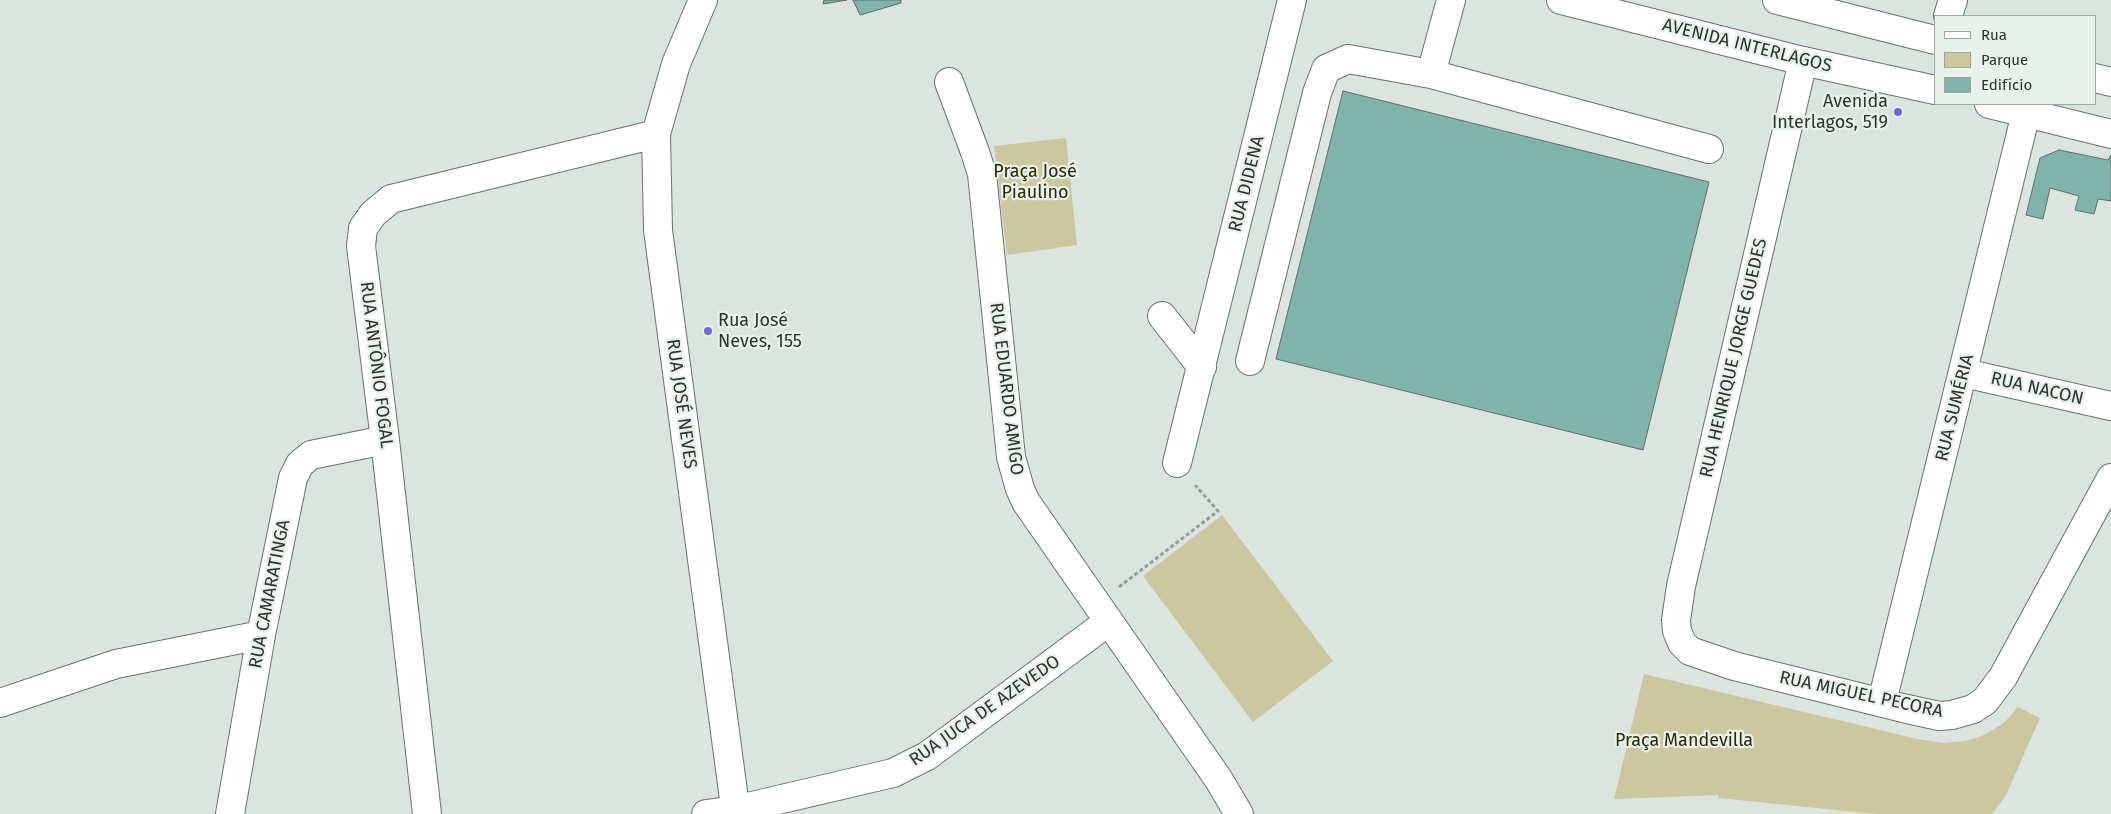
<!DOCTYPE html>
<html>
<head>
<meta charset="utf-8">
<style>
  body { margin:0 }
  #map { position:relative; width:2111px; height:814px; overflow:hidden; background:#dbe4de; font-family:"Fira Sans",sans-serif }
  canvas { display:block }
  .legend { position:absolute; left:1934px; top:15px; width:162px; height:90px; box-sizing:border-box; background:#e8f2eb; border:1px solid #9ea6a1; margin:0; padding:6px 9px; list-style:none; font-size:15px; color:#303331 }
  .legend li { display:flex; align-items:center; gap:10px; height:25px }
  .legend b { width:25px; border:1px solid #9ea6a1 }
</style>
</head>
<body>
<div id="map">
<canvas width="2111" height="814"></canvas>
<ul class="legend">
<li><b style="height:6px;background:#fff"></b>Rua</li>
<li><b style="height:14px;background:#cbc8a0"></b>Parque</li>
<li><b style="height:14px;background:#7eb4aa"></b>Edifício</li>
</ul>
</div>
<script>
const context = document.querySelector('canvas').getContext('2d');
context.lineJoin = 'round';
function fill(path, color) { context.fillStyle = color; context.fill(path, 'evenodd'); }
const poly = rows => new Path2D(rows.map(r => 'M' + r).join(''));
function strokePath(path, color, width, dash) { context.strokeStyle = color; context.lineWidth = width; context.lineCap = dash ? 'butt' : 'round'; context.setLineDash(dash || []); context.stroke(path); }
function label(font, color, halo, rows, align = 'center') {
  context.font = font + ' "Fira Sans",sans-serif'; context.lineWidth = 4.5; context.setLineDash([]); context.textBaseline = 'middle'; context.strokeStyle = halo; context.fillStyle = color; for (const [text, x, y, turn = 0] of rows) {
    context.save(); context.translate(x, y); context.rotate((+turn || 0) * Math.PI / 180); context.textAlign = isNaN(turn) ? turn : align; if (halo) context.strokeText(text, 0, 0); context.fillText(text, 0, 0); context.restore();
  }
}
fill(poly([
  [1066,138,1077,245,1007,255,994,146],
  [1222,515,1333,661,1253,722,1143,576],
  [1644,674,1918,739,1943,743,1966,741,1984,735,2004,723,2018,707,2040,718,2006,795,1992,814,1875,814,1718,798,1719,795,1614,799]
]), '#cbc8a0');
const building = poly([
  [824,0,847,0,823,4,824,0],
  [853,0,901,0,901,3,860,15,853,0],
  [1343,91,1709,182,1643,450,1276,359,1343,91],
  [2059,150,2108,160,2111,155,2111,201,2098,199,2094,214,2075,210,2079,196,2050,188,2043,219,2026,215,2040,158,2059,150]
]);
fill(building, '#7eb4aa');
strokePath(building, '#626d6b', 1);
const minor = poly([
  [703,0,676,64,656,134,658,230,736,814],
  [1948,16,1953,0],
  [1803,61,1681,586,1676,620,1677,631,1682,643,1690,651,1734,666,1907,709,1939,716,1952,715,1973,709,1985,701,2003,677,2111,478],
  [1431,74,1451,0],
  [949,82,975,152,982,174,1011,457,1020,489,1026,502,1219,780,1239,814],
  [1162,316,1202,367],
  [1250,361,1317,93,1326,69,1348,59,1431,74,1709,149],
  [1964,373,2111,406],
  [1177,463,1292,0],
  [1882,702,2026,113],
  [0,703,116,664,261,635],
  [230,814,261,635,293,478,300,464,311,455,385,440],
  [427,814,385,440,361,246,363,228,373,214,391,199,656,134],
  [706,814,735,810,893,773,927,756,1108,622]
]);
const major = poly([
  [1561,0,1803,61,1935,90],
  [1777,0,1935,40],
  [2095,78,2111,82],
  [1989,104,2111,134]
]);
strokePath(minor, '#6a736d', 30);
strokePath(major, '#6a736d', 30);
strokePath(poly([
  [1119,587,1218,511,1195,485]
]), '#979e99', 3, [4, 2.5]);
strokePath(minor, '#fff', 28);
strokePath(major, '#fff', 28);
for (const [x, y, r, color] of [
  [1898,112,5,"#7466e1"],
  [708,331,5,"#7466e1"]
]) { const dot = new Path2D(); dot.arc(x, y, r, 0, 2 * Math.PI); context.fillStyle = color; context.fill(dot); strokePath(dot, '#e8f2eb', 2); }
label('18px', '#303331', '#e8f2eb', [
  ["AVENIDA INTERLAGOS",1747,46,14],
  ["RUA DIDENA",1247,184,-76],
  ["RUA HENRIQUE JORGE GUEDES",1734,358,-77],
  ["RUA ANTÔNIO FOGAL",376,365,83],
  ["RUA EDUARDO AMIGO",1006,389,83],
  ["RUA NACON",2037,389,13],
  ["RUA JOSÉ NEVES",681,404,82],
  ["RUA SUMÉRIA",1955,408,-76],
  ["RUA CAMARATINGA",270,594,-79],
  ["RUA MIGUEL PECORA",1861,695,12],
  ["RUA JUCA DE AZEVEDO",985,711,-35]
]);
label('18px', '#303331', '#e8f2eb', [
  ["Avenida",1888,102],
  ["Interlagos, 519",1888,123],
  ["Rua José",718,321,"left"],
  ["Neves, 155",718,342,"left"]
], 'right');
label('18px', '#2e2a06', '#e8f2eb', [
  ["Praça José",1035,172],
  ["Piaulino",1035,193],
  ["Praça Mandevilla",1684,741]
]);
</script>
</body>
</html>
